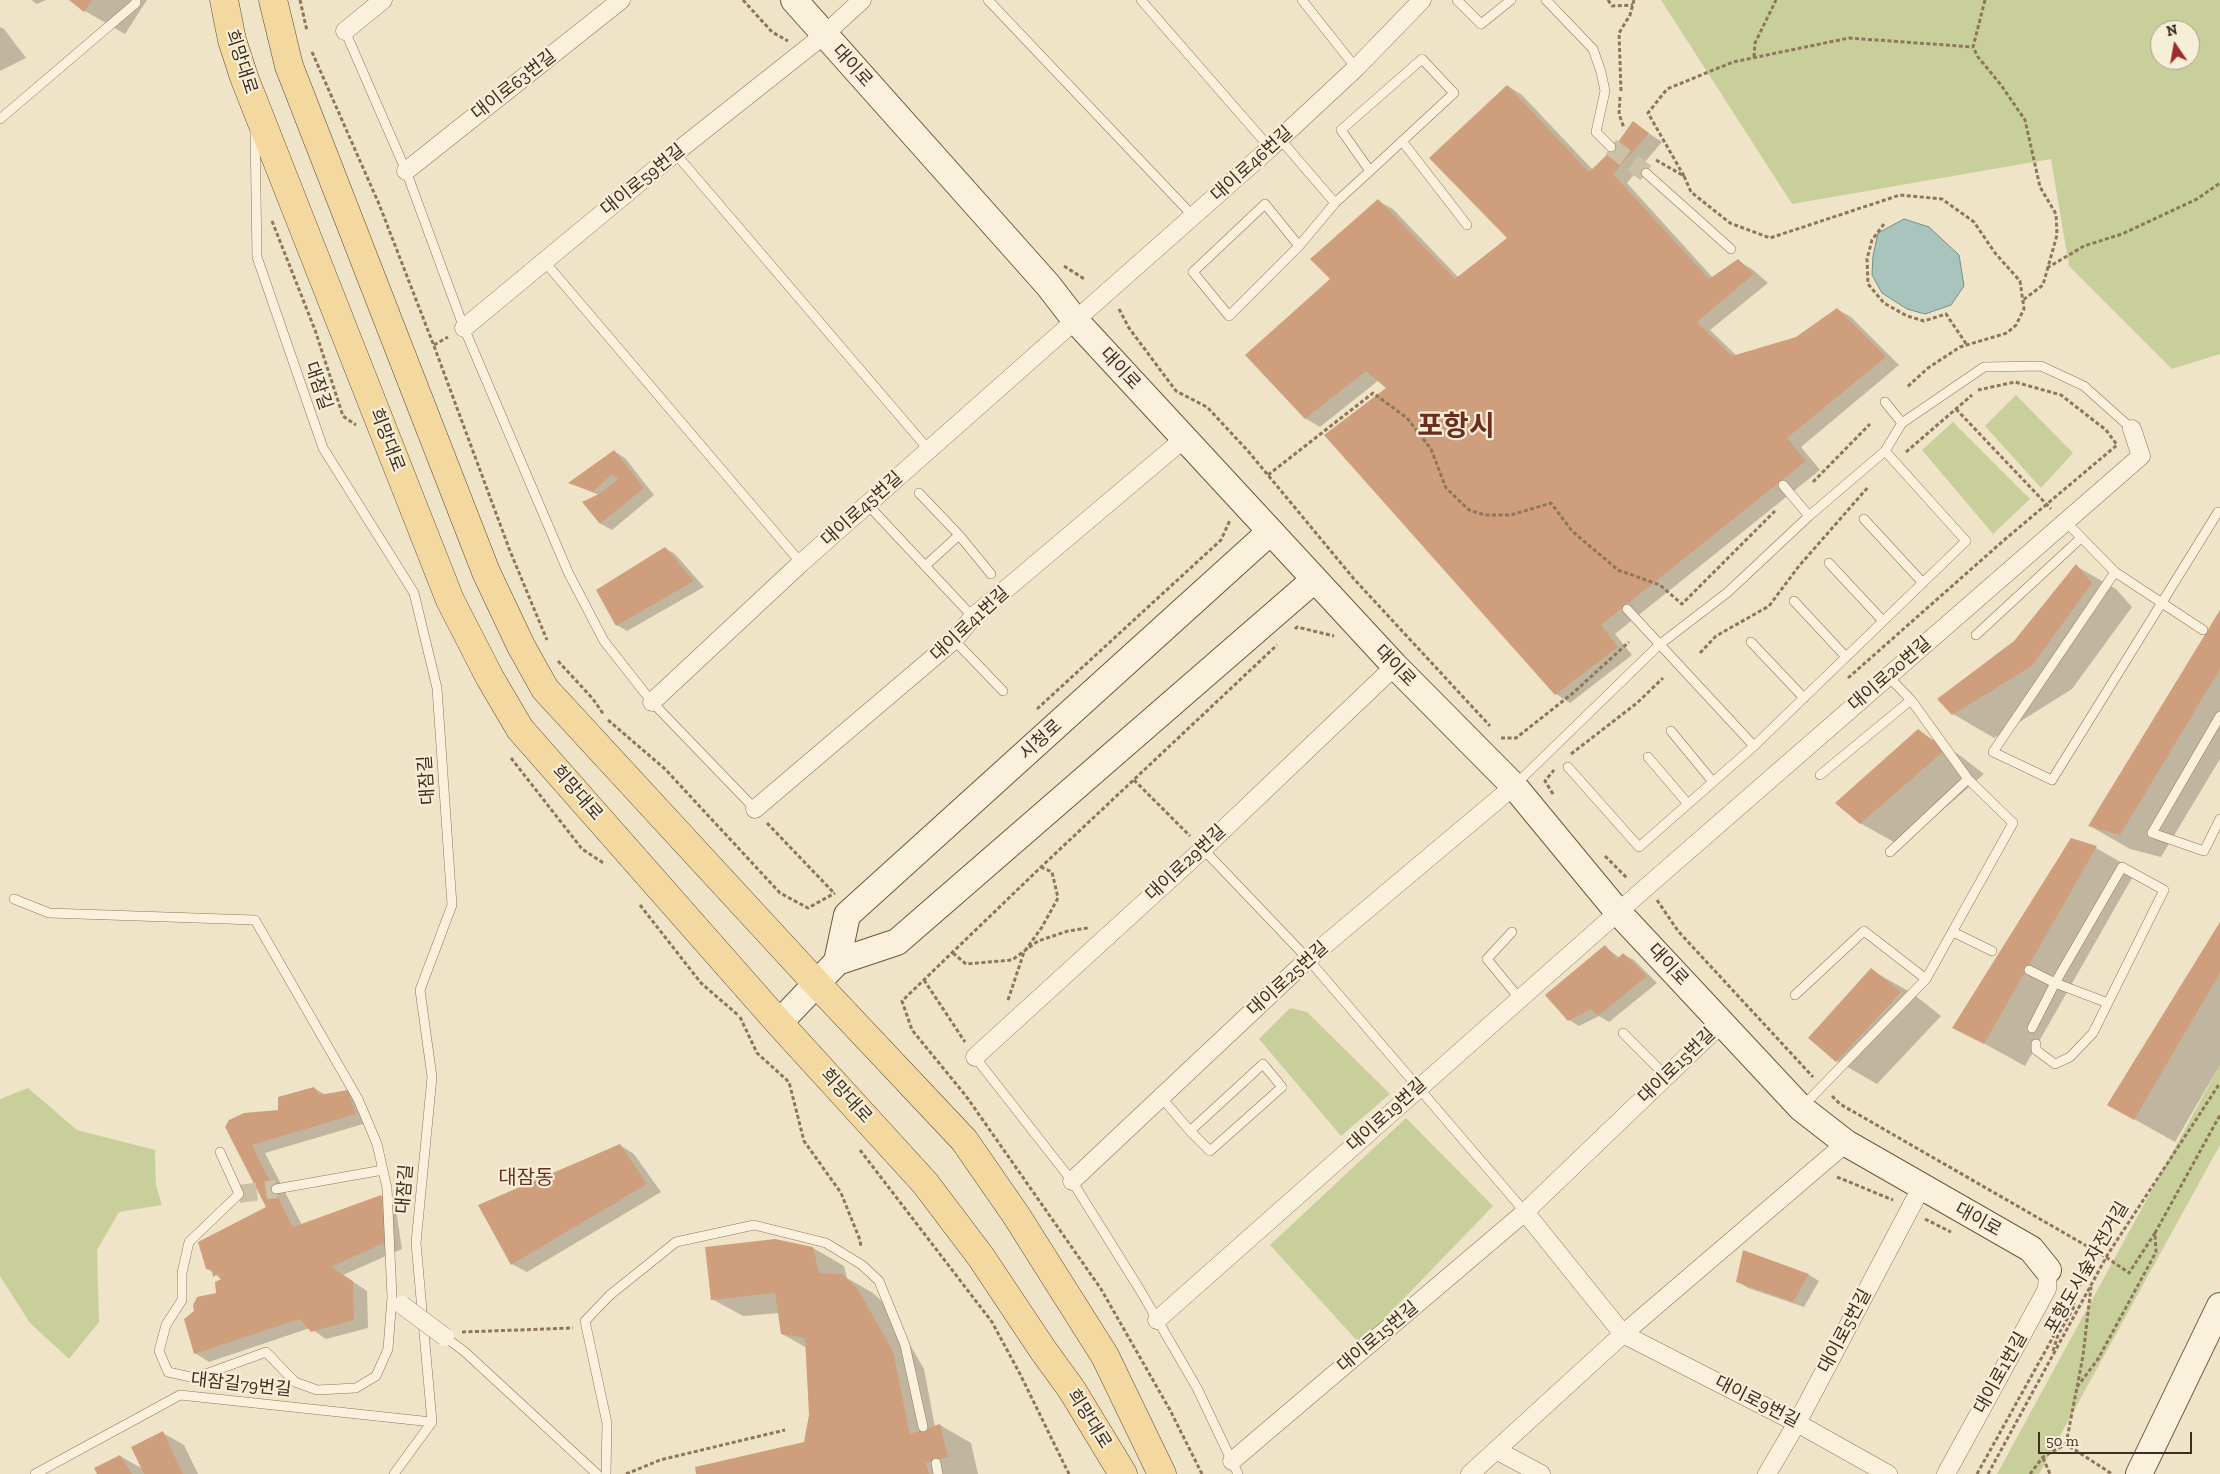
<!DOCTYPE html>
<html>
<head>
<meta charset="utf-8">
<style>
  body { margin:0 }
  #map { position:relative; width:2220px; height:1474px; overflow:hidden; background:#f0e4c8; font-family:"Zilla Slab",serif }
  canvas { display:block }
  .north { position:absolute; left:2150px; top:20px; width:50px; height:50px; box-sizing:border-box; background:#f7eed8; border:1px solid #ada18e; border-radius:50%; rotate:348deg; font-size:14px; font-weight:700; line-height:20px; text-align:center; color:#3d2e20 }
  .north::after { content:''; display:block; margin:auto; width:18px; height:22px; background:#9e2a2b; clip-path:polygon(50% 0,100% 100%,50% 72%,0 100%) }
  .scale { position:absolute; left:2038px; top:1432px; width:154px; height:22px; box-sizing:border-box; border:2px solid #3d2e20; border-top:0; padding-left:6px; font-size:15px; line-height:18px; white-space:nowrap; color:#3d2e20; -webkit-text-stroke:4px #f7eed8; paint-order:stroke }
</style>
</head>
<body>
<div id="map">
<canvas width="2220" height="1474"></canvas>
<div class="north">N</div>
<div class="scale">50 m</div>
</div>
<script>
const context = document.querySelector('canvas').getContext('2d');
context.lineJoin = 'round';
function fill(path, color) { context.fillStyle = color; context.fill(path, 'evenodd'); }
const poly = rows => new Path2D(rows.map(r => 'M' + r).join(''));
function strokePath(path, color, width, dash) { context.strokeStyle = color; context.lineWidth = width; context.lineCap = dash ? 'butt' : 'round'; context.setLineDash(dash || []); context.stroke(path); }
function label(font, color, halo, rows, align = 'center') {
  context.font = font + ' "Zilla Slab","Noto Sans KR",serif'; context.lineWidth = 4.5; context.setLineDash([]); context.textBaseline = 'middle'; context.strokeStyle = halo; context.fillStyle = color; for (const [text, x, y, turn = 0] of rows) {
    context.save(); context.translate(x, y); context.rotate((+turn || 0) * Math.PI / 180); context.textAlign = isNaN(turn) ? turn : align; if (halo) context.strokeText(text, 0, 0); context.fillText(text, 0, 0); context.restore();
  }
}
fill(poly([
  [1661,0,2220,0,2220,354,2172,369,2069,266,2051,159,1792,204],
  [2160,30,2190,30,2190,60,2160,60],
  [2016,395,2073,453,2041,488,1985,426],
  [1953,422,2030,499,1993,534,1922,450],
  [1290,1008,1307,1012,1390,1094,1341,1136,1259,1039],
  [2220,1065,2220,1145,2039,1474,1997,1474],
  [28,1088,77,1130,155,1150,156,1185,162,1205,119,1212,97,1250,99,1322,69,1359,30,1323,0,1276,0,1099],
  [1406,1118,1493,1206,1360,1344,1270,1245]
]), '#c9cf9b');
const water = poly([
  [1904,219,1929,227,1959,255,1964,286,1951,305,1925,314,1907,309,1882,293,1872,275,1873,256,1878,233,1904,219]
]);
fill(water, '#a9c4bc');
strokePath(water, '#6f938a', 1);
fill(poly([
  [31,0,46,0,37,4],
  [71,0,147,0,125,34,85,11],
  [0,27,4,29,26,58,0,71],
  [1508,86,1522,95,1593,170,1614,150,1633,123,1662,142,1627,183,1713,278,1738,261,1752,269,1768,283,1710,330,1737,356,1797,338,1837,309,1851,317,1899,365,1801,447,1820,470,1615,634,1632,655,1570,703,1556,694,1326,435,1388,388,1379,380,1320,427,1305,418,1332,279,1378,201,1393,209,1458,277,1508,238],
  [614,451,625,458,654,495,612,530,601,524,584,503,599,495,570,483],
  [665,548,675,554,704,587,627,631,617,625],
  [2076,566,2116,589,2132,607,2072,689,1994,738,1953,714,1939,699,2015,642],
  [2220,613,2220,759,2161,857,2130,849,2090,826],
  [1918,731,1958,754,1984,774,1901,846,1860,823],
  [2071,840,2096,848,2136,871,2025,1066,1954,1027],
  [2220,925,2220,1065,2175,1142,2109,1105],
  [1605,947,1620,958,1623,954,1634,960,1657,983,1609,1022,1599,1016,1579,1026,1569,1020],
  [1871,970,1912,993,1941,1016,1877,1084,1837,1061],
  [314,1088,326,1095,347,1091,362,1099,370,1122,265,1153,302,1225,381,1196,395,1204,402,1249,343,1275,367,1291,368,1328,326,1339,310,1328,209,1362,195,1353,222,1280,207,1268,268,1207,226,1127,279,1111],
  [620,1145,634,1154,661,1192,527,1272,512,1264],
  [813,1248,844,1266,847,1278,873,1293,888,1307,924,1369,935,1427,940,1425,971,1443,978,1474,697,1474,805,1443,810,1415,807,1348,782,1334,779,1313,743,1316,712,1299],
  [1744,1252,1809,1275,1819,1281,1804,1307,1748,1288,1738,1282],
  [163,1433,184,1445,198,1474,98,1474,120,1456,143,1469]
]), '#0003');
fill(poly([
  [69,0,92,0,84,12],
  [1507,85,1589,172,1613,149,1633,121,1649,133,1613,174,1709,279,1738,259,1754,274,1697,322,1732,356,1796,337,1837,308,1886,357,1787,438,1806,461,1601,625,1618,647,1555,695,1324,435,1386,388,1366,371,1305,419,1245,355,1330,279,1310,259,1378,199,1455,279,1507,238,1429,158],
  [614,450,644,488,600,524,582,502,599,494,618,479,612,474,593,492,568,483],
  [665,547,694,581,616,626,596,590],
  [2076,564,2092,583,2032,666,1952,715,1937,699,2014,641],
  [2220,610,2220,669,2120,835,2088,826],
  [1918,729,1945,750,1860,824,1835,803],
  [2071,838,2097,846,1984,1044,1952,1028],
  [2220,922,2220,973,2134,1120,2107,1105],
  [1605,945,1617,959,1623,953,1647,976,1598,1016,1591,1009,1568,1021,1545,995],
  [1871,968,1901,992,1836,1062,1808,1038],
  [314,1087,319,1095,348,1090,356,1114,252,1145,293,1227,381,1195,388,1241,331,1267,353,1281,354,1320,311,1332,300,1319,194,1354,184,1319,194,1311,193,1305,197,1297,216,1293,215,1282,221,1279,219,1273,213,1277,212,1270,206,1269,198,1242,266,1207,225,1127,229,1120,244,1113,278,1110,278,1097],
  [620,1144,647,1184,511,1265,478,1205],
  [775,1239,813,1247,819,1273,842,1274,857,1288,893,1351,910,1434,940,1424,948,1457,926,1463,929,1474,696,1474,695,1467,804,1442,809,1415,805,1338,781,1334,775,1293,711,1300,705,1247],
  [1743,1250,1809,1274,1793,1302,1736,1282],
  [163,1431,183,1474,144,1474,131,1447],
  [120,1455,132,1474,97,1474,94,1468]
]), '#cf9f7d');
strokePath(poly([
  [1611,147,1646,173],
  [239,1194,276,1189]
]), '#ccc0a6', 18, [18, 9]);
const lane = poly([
  [988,0,1194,217],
  [1141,0,1270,148],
  [1302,0,1356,68],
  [1457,0,1481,24,1511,0],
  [1546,0,1593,49,1601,72,1605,91,1596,132,1611,147],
  [345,31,406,171,464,328,568,572,604,641,652,702,755,809],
  [0,119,136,3,136,0],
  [255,131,257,257,323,448,414,593,437,688,452,905,420,990,432,1077,416,1243,432,1422,394,1474],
  [1280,139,1335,203,1370,171,1454,93,1422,59,1341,130,1370,171],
  [1402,141,1467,225],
  [675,153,928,449],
  [1646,173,1731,249],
  [1299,246,1229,316,1193,272,1265,204,1299,246,1335,203],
  [544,261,801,563],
  [1885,402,1902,423],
  [1783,485,1809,516],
  [919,493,959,535,925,566],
  [868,505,973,617],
  [1864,519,1923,583],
  [2065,521,2115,572,2203,630],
  [959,535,991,574],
  [1829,563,1883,621],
  [2115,572,1993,752,2052,780,2218,512],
  [1794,601,1846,657],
  [1627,609,1754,746],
  [1976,635,2081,538],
  [954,640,1003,691],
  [1751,642,1804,698],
  [1911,700,1968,779],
  [2220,716,2152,833,2204,851,2220,819],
  [1671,731,1713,782],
  [1648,757,1688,804],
  [1568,767,1639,847,1754,746,1966,541,1885,451],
  [1820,775,1911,700,1888,676],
  [1516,784,1659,645,1728,592,1809,516,1885,451,1902,423,1984,367,2041,366,2084,386,2132,429],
  [1203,849,1308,959,1525,1212],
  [14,899,49,913,255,920,358,1099,377,1144,387,1188,392,1297,388,1349,376,1376,356,1388,317,1390,295,1382,266,1352,195,1378,168,1372,159,1351,166,1325,182,1300,182,1273,189,1242,239,1194,220,1152],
  [1512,932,1487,959,1519,998],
  [1953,932,1992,951],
  [2029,970,2055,983,2122,867,2164,890,2093,1033,2070,1057,2055,1064,2036,1050,2036,1044],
  [1795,995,1864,931,1926,979],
  [2032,1028,2055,983,2108,1003],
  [1623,1033,1666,1076],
  [975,1057,1072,1181,1140,1290,1197,1388,1238,1474],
  [1161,1097,1190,1131,1210,1151,1282,1087,1263,1064,1190,1131],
  [1803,1106,1926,979,2013,823,1968,779,1890,852],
  [276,1189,383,1170],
  [445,1337,465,1352,597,1474],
  [936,1463,938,1474],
  [35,1474,180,1395,432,1422],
  [606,1474,607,1423,585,1321,610,1295,676,1242,754,1225,826,1243,862,1265,879,1281,905,1345,923,1427]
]);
const street = poly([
  [345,31,383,0],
  [406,171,621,0],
  [464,328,675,153,824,35,862,0],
  [652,702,801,563,1270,148,1356,68,1422,0],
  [755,809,954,640,973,617,1185,438],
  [975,1057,1203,849,1395,666],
  [1072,1181,1308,959,1514,786],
  [1525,1212,1623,1334,1797,1423,1888,1474],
  [1157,1320,1643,890,2141,456,2132,429],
  [1496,1450,1541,1474],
  [1232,1461,1525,1212,1722,1023],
  [1470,1474,1623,1334,1846,1143],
  [1767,1474,1797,1423,1921,1188],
  [1946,1474,2047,1289,2048,1270]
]);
const secondary = poly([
  [794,0,1048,285,1075,320,1395,666,1514,786,1618,912,1801,1108,1846,1143,2031,1249,2048,1270],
  [837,962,897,942,1314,580],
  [779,1023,837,962,847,915,1270,532],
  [2139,1474,2220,1306]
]);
const primary = poly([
  [224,0,232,40,244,77,450,600,490,678,520,729,779,1023,925,1183,981,1257,1043,1350,1072,1390,1123,1474],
  [273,0,289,66,486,572,521,646,545,689,817,984,964,1140,1016,1215,1105,1356,1162,1474]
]);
strokePath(lane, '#8d765c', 10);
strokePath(street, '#8d765c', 19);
strokePath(secondary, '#6f573f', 28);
strokePath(primary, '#5b4430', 29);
strokePath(poly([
  [300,0,307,31],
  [743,0,772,32,788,41],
  [1608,0,1612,6,1633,5],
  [1985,0,1973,47,1978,57,2001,85,2025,120,2040,187,2056,214,2057,235,2043,285,2023,300],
  [312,52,379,204,434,346,510,551,547,640],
  [1754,57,1755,43,1776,0],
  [1621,91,1619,33,1630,15,1634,0],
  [1620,97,1619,114,1624,128],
  [1656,160,1684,176,1691,192,1730,223,1770,238,1900,195,1942,199,1974,222,1995,253,2020,281,2024,309,2016,325,2007,333,1960,347,1928,368,1906,388],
  [1684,176,1648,113,1667,89,1733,62,1849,38,1973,47],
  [272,221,315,330,343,416,356,425],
  [1884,224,1872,240,1867,259,1868,284,1884,303,1907,316,1924,321,1946,314,1967,345],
  [1064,266,1086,280],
  [2047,268,2084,246,2122,234,2197,199,2220,183],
  [1119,309,1129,328,1176,391,1207,407,1248,451,1354,579,1490,726],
  [434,345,448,337],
  [1956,409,2051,509],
  [1906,452,1972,395],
  [1268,475,1373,393,1407,418,1431,449,1446,488,1469,510,1485,515,1511,515,1551,503,1572,531,1618,570,1660,585,1682,604,1775,511],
  [1813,482,1870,424],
  [1295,629,1297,627,1334,636],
  [1700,653,1716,636,1769,606,1799,566,1869,486],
  [558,661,593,699,604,715],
  [1848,678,2003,541,2117,445,2106,430,2061,395,2015,382,1978,390],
  [1037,709,1221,540,1230,520],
  [608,720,665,769,780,893,808,908,835,893],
  [1501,738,1516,738,1573,693,1629,642],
  [1571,754,1637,703,1663,678],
  [511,758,582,849,605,864],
  [1134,780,1190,836],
  [1553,794,1545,781,1554,770],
  [767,823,834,893],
  [1605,856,1628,879],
  [1657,900,1678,931,1813,1077],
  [640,905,701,983,738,1015],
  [953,953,966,964,1012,960,1038,941,1068,931,1088,928],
  [924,980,965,1042],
  [1008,1000,1024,952,1042,927,1058,898,1052,872,1041,867],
  [740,1017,757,1053,789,1082,804,1141,841,1193,860,1240,861,1248],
  [1832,1096,1840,1104,2106,1257,2129,1273,2155,1233,2156,1252,2098,1359,2077,1387],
  [860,1150,992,1322,1020,1374,1069,1474],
  [1837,1177,1893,1200],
  [1925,1219,1951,1232],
  [2155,1233,2220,1115],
  [462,1332,573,1328],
  [2053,1351,2058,1335,2075,1305,2072,1302],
  [2066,1444,2083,1356,2091,1287],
  [2043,1458,2050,1474],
  [626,1474,660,1460,785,1430],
  [1202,1474,1170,1410,1101,1289,966,1096,912,1030,902,1001,1041,867,1277,645],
  [1977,1474,2062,1321,2096,1253],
  [1988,1474,2108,1254,2220,1083],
  [2030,1474,2043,1457,2066,1444,2112,1474]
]), '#8d765c', 3, [4, 2.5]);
strokePath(lane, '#faf1dc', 9);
strokePath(street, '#faf1dc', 18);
strokePath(secondary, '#faf1dc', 26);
strokePath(primary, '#f3d9a0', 28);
const streetBridge = poly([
  [402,1305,445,1337]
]);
strokePath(streetBridge, '#8d765c', 19, []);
strokePath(streetBridge, '#faf1dc', 18);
label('18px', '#3d2e20', '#f7eed8', [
  ["희망대로",241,62,72],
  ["대이로",852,66,48],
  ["대이로63번길",514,85,-38],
  ["대이로46번길",1252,164,-42],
  ["대이로59번길",643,180,-39],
  ["대이로",1120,369,47],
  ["대잠길",318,386,71],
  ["희망대로",387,440,69],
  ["대이로45번길",862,509,-42],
  ["대이로41번길",970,624,-43],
  ["대이로",1395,666,46],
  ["대이로20번길",1890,674,-41],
  ["시청로",1041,740,-42],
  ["대잠길",427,780,-94],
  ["희망대로",577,793,49],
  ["대이로29번길",1186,863,-43],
  ["대이로",1668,965,47],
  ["대이로25번길",1288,979,-42],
  ["대이로15번길",1677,1066,-44],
  ["희망대로",846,1096,48],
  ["대이로19번길",1387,1115,-42],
  ["대잠길",405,1189,-85],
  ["대이로",1978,1220,29],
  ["포항도시숲자전거길",2087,1268,-60],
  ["대이로5번길",1845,1331,-62],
  ["대이로15번길",1378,1337,-40],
  ["대이로1번길",2001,1373,-61],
  ["대잠길79번길",241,1385,6],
  ["대이로9번길",1757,1402,27],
  ["희망대로",1089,1419,58]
]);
label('20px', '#6b2e1e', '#f7eed8', [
  ["대잠동",526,1178]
]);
label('bold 28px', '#6b2e1e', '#f7eed8', [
  ["포항시",1456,427]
]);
</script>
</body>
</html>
